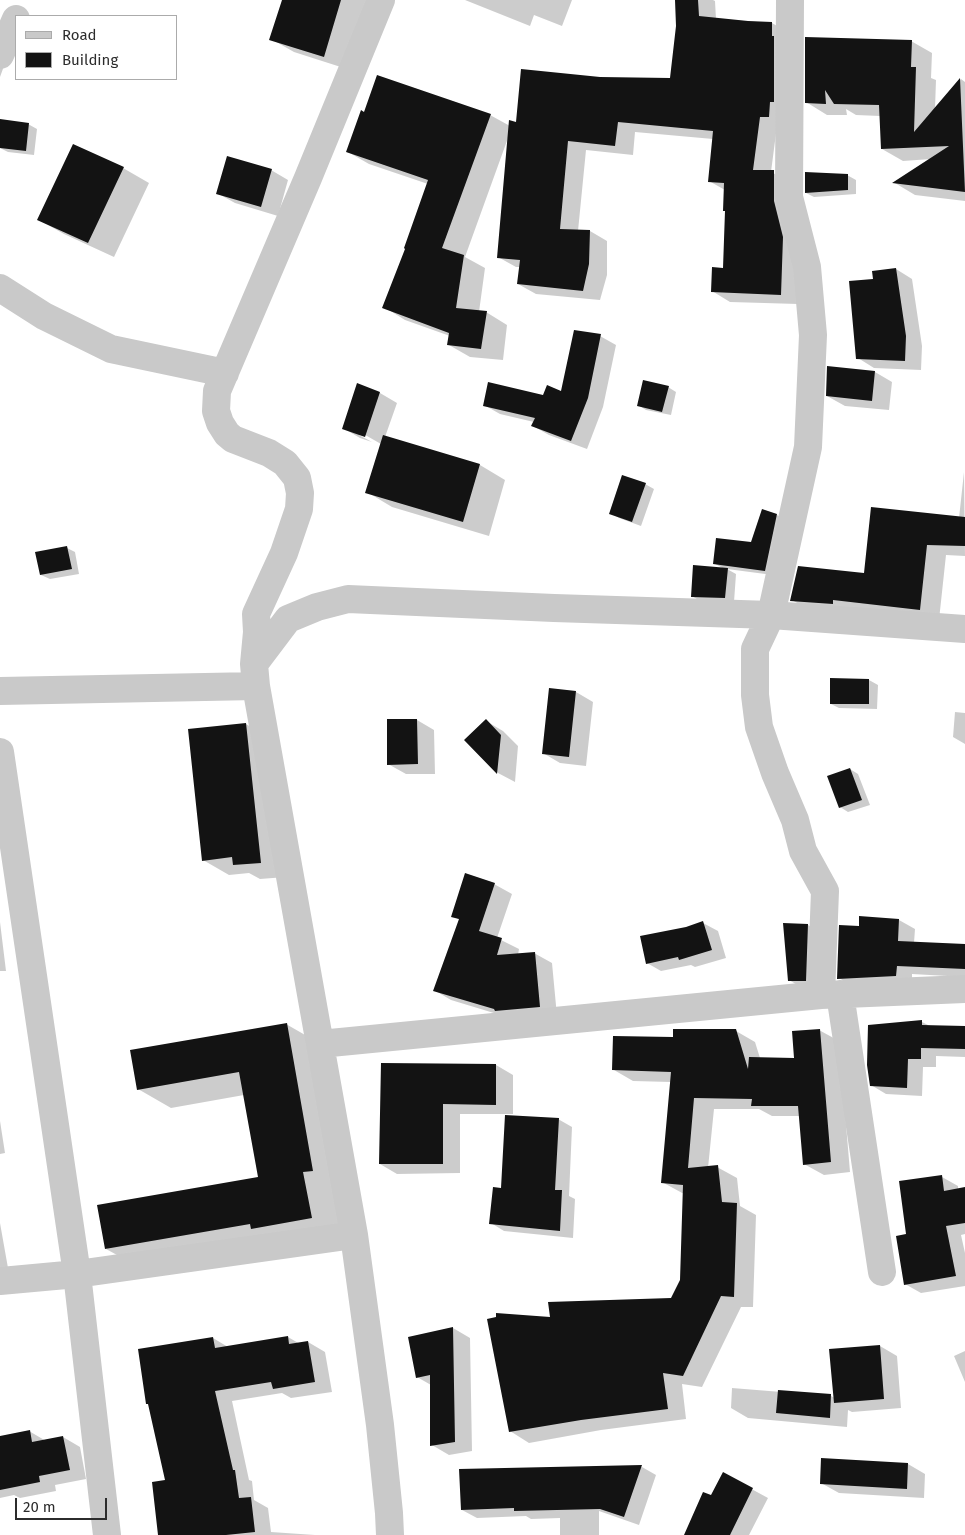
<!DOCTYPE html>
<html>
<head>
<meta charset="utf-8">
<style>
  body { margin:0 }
  #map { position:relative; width:965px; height:1535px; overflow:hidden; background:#fff; font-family:"Fira Sans",sans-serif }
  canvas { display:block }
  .legend { position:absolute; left:15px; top:15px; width:162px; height:65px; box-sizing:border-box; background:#fff; border:1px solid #ababab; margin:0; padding:6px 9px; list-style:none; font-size:15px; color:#2c2c2c }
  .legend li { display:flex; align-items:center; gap:10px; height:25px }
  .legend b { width:25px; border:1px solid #ababab }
  .scale { position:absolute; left:15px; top:1498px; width:92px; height:22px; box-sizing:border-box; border:2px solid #2c2c2c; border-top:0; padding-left:6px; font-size:15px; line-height:18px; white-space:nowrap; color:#2c2c2c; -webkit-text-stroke:4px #fff; paint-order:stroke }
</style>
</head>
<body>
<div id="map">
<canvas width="965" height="1535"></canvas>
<ul class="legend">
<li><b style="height:6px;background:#c9c9c9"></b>Road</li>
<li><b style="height:14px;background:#131313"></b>Building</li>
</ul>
<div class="scale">20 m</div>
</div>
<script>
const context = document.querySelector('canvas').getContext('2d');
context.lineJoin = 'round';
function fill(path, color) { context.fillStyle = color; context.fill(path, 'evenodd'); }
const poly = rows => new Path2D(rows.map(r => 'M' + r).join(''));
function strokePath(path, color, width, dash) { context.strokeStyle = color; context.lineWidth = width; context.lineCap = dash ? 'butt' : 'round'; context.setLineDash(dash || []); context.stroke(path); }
fill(poly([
  [283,0,368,0,347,69,294,52,271,39],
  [465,0,572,0,562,26,534,15,530,26],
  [676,0,713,0,715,1,716,19,772,23,789,33,771,172,791,182,798,304,730,302,712,291,724,269,726,212,725,190,709,181,713,139,635,132,633,155,586,150,578,231,590,231,607,241,607,275,600,300,536,294,518,284,520,267,516,267,498,257,508,138,465,257,485,268,479,312,486,312,507,325,503,360,470,357,449,345,450,336,405,320,384,307,407,248,428,184,369,164,348,152,490,115,510,126,600,78,671,79,677,26],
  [0,37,12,44,0,77],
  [807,38,911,41,932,53,931,78,936,80,935,109,961,79,965,82,965,201,915,195,895,183,931,159,903,161,882,149,880,116,856,115,846,109,847,115,827,115,806,102],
  [28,124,37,129,34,155,8,152,0,148,0,141],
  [74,146,123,168,149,183,114,257,64,234,39,220],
  [271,170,288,180,278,216,235,203,217,193],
  [847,175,856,180,856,194,814,197,806,193],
  [896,269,912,279,922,346,921,370,874,368,858,358,875,280],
  [600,336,616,345,603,407,587,449,549,435,533,426,534,422,500,414,484,405,562,393],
  [828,367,875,372,892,382,889,410,845,406,827,396],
  [358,385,380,393,397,403,385,437,480,465,505,480,489,536,392,507,367,492,381,444,360,432,359,435,372,442,360,438,343,428],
  [668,387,676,392,671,415,646,410,638,405],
  [964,472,965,556,946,555,939,620,811,611,792,600,865,574,959,518],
  [645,484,654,489,641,526,619,518,611,513],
  [777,515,785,520,773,575,727,569,736,574,734,602,700,601,692,596,724,569,714,563,752,544],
  [67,548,75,552,79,574,50,579,41,575],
  [831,679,869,680,878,685,877,709,839,708,831,704],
  [576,692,593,702,586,766,560,763,543,753],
  [955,712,965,713,965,744,953,737],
  [417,720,434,730,435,774,406,774,388,764],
  [486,721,503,731,518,746,515,782,498,773,466,740],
  [246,724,271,739,286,877,260,879,249,873,229,875,203,860],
  [850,769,858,774,870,805,848,812,840,807],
  [494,884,512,894,497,938,519,949,518,955,534,953,552,963,557,1016,507,1017,451,1000,434,990,460,920,453,916],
  [899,920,915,929,914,943,965,945,965,977,912,974,912,985,854,987,839,978,860,927],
  [0,922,6,971,0,971],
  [703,923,718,931,726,958,695,967,691,965,661,971,647,963,686,928],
  [808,925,825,935,806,990,789,980],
  [922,1022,930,1026,965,1027,965,1057,936,1056,936,1067,923,1067,922,1096,886,1094,871,1085,869,1026],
  [286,1024,319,1043,344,1237,139,1267,106,1249,259,1178,244,1095,171,1108,138,1089],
  [819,1030,839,1041,850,1172,824,1175,804,1164,800,1116,772,1116,759,1109,714,1109,708,1168,717,1167,737,1178,740,1206,756,1215,753,1307,741,1307,702,1387,682,1384,686,1419,601,1430,529,1443,510,1431,551,1319,672,1299,681,1280,684,1194,662,1182,671,1082,633,1081,614,1070,674,1039,736,1031,755,1042,760,1058,796,1059],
  [382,1064,496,1065,513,1075,513,1114,460,1114,460,1173,397,1174,380,1164],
  [558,1119,572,1127,569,1196,575,1199,573,1238,504,1231,491,1223,502,1189],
  [0,1121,5,1153,0,1154],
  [942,1177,958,1186,958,1190,965,1189,965,1234,961,1235,965,1253,965,1286,921,1293,905,1284,907,1235],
  [0,1223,8,1268,0,1270],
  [453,1328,470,1338,472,1451,449,1455,432,1445,431,1385,417,1377],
  [288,1337,300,1344,308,1342,325,1352,332,1392,291,1398,282,1393,232,1401,249,1480,252,1481,254,1500,268,1508,271,1532,315,1535,160,1535,166,1481,213,1338,228,1347],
  [880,1346,897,1356,901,1408,852,1412,848,1410,847,1427,748,1418,731,1408,732,1388,831,1396,835,1398],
  [965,1351,965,1382,954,1356],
  [29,1431,46,1441,63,1437,80,1447,86,1479,55,1485,56,1491,20,1498,14,1495,0,1498,0,1437],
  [822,1460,908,1464,925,1474,924,1498,839,1493,821,1483],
  [642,1467,656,1475,639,1525,599,1511,599,1535,560,1535,560,1518,531,1519,526,1516,477,1518,462,1510,460,1471],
  [724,1474,768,1498,749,1535,685,1535,712,1497]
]), '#0003');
fill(poly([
  [282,0,341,0,324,57,269,40],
  [675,0,698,0,699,16,748,21,772,22,772,36,774,36,774,102,770,102,769,117,760,117,753,170,774,170,774,201,783,237,781,295,711,292,712,267,723,268,725,211,723,211,724,183,708,182,713,131,618,122,615,146,568,141,560,229,590,230,589,264,583,291,517,284,520,260,497,258,509,120,516,122,521,69,600,77,670,78,676,26],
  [805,37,912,40,911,67,916,67,914,132,960,78,965,192,892,183,949,146,881,149,879,105,834,104,825,90,826,104,805,103],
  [377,75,491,114,442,248,464,255,456,308,487,311,481,349,447,345,449,333,382,308,405,249,404,248,428,180,346,152,361,110,364,112],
  [0,119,29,123,26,151,0,148],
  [73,144,124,167,88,243,37,220],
  [227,156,272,169,261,207,216,194],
  [805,172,848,174,848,190,805,193],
  [896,268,906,336,905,361,856,359,849,281,873,279,872,271],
  [574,330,601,334,588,398,571,441,531,426,535,418,483,406,488,382,543,395,547,385,561,391],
  [827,366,875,371,872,401,826,396],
  [643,380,669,386,662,412,637,406],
  [357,383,380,392,365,437,342,429],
  [383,435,480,464,463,522,365,493],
  [622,475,646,483,632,522,609,514],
  [871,507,965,517,965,546,927,545,920,610,833,600,833,604,790,601,798,566,864,573],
  [762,509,777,514,765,571,713,564,716,538,751,542],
  [67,546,72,569,40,575,35,552],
  [693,565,728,568,725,598,691,597],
  [830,678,869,679,869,704,830,704],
  [549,688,576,691,569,757,542,754],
  [387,719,417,719,418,764,387,765],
  [486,719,501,735,497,774,464,740],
  [246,723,261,863,233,865,232,857,202,861,188,729],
  [850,768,862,800,839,808,827,776],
  [465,873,495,883,479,931,502,938,497,955,535,952,540,1007,495,1011,494,1009,433,991,459,919,451,917],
  [859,916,899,919,898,941,965,944,965,969,897,966,896,976,837,979,839,925,859,926],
  [703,921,712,950,679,960,678,957,646,964,640,936,686,927],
  [783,923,808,924,806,981,788,981],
  [922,1020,922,1025,965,1026,965,1049,921,1048,921,1059,908,1059,907,1088,870,1086,867,1065,868,1025],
  [287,1023,313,1171,303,1172,312,1218,251,1229,250,1224,105,1249,97,1205,258,1177,239,1072,137,1090,130,1050],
  [673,1029,736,1029,748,1069,749,1057,794,1058,792,1031,820,1029,831,1162,803,1165,798,1106,751,1106,752,1099,694,1098,688,1168,718,1165,722,1202,737,1203,734,1297,721,1296,683,1376,663,1373,668,1409,581,1420,509,1432,487,1319,496,1317,496,1313,550,1317,548,1302,671,1298,680,1280,683,1185,661,1183,671,1072,612,1070,613,1036,673,1037],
  [381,1063,496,1064,496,1105,443,1104,443,1164,379,1164],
  [505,1115,559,1118,555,1190,562,1190,560,1231,489,1224,493,1187,501,1188],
  [942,1175,944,1191,965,1187,965,1223,946,1226,956,1276,904,1285,896,1236,906,1234,899,1181],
  [453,1327,455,1442,430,1446,430,1375,416,1378,408,1337],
  [288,1336,289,1344,308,1341,315,1382,273,1389,271,1382,215,1391,233,1470,235,1470,239,1498,251,1497,255,1532,226,1535,158,1535,152,1482,165,1480,148,1404,146,1404,138,1349,213,1337,215,1348],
  [880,1345,884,1399,834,1403,829,1349],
  [778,1390,831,1394,830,1418,776,1413],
  [30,1430,32,1442,63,1436,70,1470,39,1476,40,1482,0,1490,0,1436],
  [821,1458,908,1463,907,1489,820,1484],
  [642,1465,624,1517,600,1509,514,1511,514,1508,461,1510,459,1469],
  [723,1472,753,1488,730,1535,684,1535,703,1492,711,1495]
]), '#131313');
strokePath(poly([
  [790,0,789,197,807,267,813,335,808,447,771,615,755,649,755,695,759,727,775,773,795,820,803,851,825,891,821,995],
  [0,55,16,19],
  [0,288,44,316,111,349,225,373],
  [254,664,257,632,256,614,284,553,299,509,300,493,297,478,285,463,269,453,233,439,227,434,220,423,216,411,217,391,308,178,381,0],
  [256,686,354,1235,380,1425,389,1513,390,1535],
  [0,691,256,686,254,664,288,619,317,607,348,599,554,608,771,615,965,629],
  [0,752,77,1274,107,1535],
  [840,994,882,1272],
  [320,1044,821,995,965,989],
  [0,1281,77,1274,354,1235]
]), '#c9c9c9', 28);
</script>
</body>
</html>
